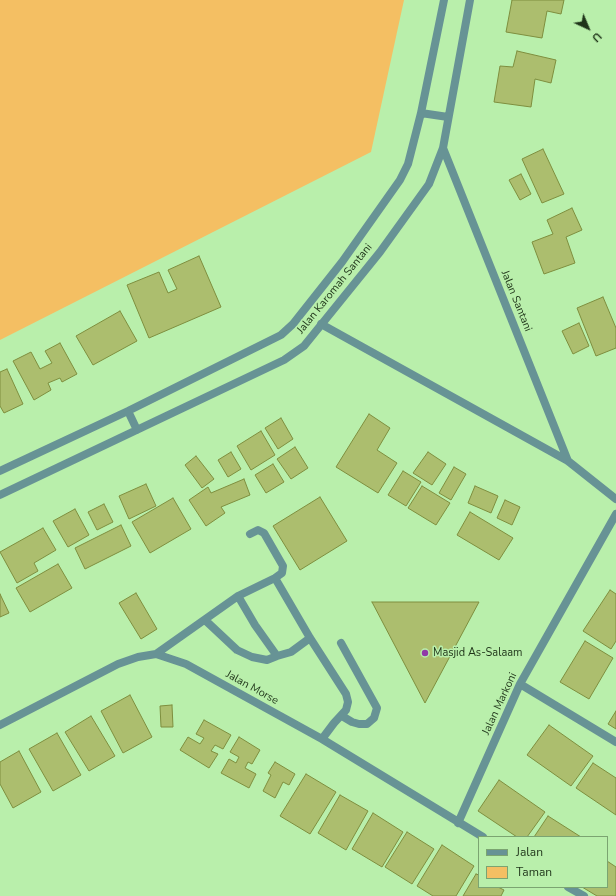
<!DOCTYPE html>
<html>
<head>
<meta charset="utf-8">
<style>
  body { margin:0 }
  #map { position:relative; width:616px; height:896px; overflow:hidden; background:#b9efab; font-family:"Nunito Sans",sans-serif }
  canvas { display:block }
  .legend { position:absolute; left:478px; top:836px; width:130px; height:52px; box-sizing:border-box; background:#b9efab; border:1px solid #7ba471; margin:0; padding:5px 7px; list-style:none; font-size:12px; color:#1f3419 }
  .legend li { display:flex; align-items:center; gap:8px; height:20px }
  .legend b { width:20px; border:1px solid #7ba471 }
  .north { position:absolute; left:568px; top:8px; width:40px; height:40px; -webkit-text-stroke:3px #b9efab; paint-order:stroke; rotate:136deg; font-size:11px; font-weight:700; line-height:16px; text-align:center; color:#1f3419 }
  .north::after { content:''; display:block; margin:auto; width:14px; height:18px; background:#1f3419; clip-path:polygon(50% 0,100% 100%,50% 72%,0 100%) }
</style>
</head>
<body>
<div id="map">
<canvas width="616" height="896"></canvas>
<ul class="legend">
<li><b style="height:5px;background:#679395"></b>Jalan</li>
<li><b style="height:11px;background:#f4bf63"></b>Taman</li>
</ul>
<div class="north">U</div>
</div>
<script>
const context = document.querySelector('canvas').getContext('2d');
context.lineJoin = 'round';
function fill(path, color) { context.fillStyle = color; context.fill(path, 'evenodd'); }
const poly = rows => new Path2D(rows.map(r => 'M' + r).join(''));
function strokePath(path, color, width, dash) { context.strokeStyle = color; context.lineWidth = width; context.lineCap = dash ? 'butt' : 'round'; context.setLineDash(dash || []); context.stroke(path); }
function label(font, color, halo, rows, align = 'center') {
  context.font = font + ' "Nunito Sans",sans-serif'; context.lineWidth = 3; context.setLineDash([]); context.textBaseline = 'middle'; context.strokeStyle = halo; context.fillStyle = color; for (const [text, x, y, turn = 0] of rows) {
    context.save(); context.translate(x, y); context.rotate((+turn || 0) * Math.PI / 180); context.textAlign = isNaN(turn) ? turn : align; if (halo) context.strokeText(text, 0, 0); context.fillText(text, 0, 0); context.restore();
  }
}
fill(poly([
  [0,0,404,0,371,152,0,340]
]), '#f4bf63');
const building = poly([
  [512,0,564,0,561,14,547,11,542,38,506,32,512,0],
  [517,51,556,60,551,83,535,79,531,107,494,102,500,66,513,67,517,51],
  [543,149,564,194,542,203,522,159,543,149],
  [521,174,531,194,520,200,509,180,521,174],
  [572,208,582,230,566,237,575,263,544,274,532,242,553,234,547,220,572,208],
  [199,256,221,307,149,338,127,285,159,272,168,293,177,289,168,270,199,256],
  [603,297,616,328,616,348,596,356,577,308,603,297],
  [120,311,137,341,93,365,76,336,120,311],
  [579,323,589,346,573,354,562,331,579,323],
  [60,343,77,374,62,382,60,378,48,383,51,390,34,400,13,361,31,352,40,369,52,363,45,351,60,343],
  [7,369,23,404,4,413,0,406,0,372,7,369],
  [369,414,390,428,377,450,397,463,378,493,336,467,369,414],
  [281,418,293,439,278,449,265,428,281,418],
  [261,431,275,455,251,470,237,446,261,431],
  [295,447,308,468,291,479,277,459,295,447],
  [231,452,241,469,228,477,218,460,231,452],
  [428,452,446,464,432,485,413,473,428,452],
  [196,456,214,479,202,488,185,465,196,456],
  [273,464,284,482,266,493,255,475,273,464],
  [454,467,466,474,451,500,439,493,454,467],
  [403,471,421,482,406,506,388,495,403,471],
  [244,479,250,495,221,507,225,513,206,526,189,500,208,487,211,493,244,479],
  [146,484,156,506,129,519,119,496,146,484],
  [422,486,450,503,436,525,408,508,422,486],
  [475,486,498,496,491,513,468,503,475,486],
  [320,497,347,541,300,570,273,526,320,497],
  [173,498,191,529,150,553,132,522,173,498],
  [505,500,520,507,512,525,497,518,505,500],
  [104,504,113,522,97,530,88,512,104,504],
  [75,509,89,535,68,547,53,521,75,509],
  [470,512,513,538,499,560,457,535,470,512],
  [121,525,131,546,85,569,75,548,121,525],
  [43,528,56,550,34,563,38,571,17,583,0,552,43,528],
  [58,564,72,588,30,612,16,588,58,564],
  [610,590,616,594,616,641,611,649,583,631,610,590],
  [136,593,157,629,141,639,119,603,136,593],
  [0,594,9,613,0,617,0,594],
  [372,602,479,602,425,703,372,602],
  [585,641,613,658,589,699,560,682,585,641],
  [130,695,152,737,123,753,101,711,130,695],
  [172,705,173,727,161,727,160,706,172,705],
  [616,711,616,729,608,724,616,711],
  [91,716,115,756,89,771,65,732,91,716],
  [204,720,231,735,223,749,215,745,211,751,218,754,209,768,180,750,188,737,200,744,204,738,196,734,204,720],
  [549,725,593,756,571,786,527,755,549,725],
  [57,733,81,775,53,791,29,749,57,733],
  [239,737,260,750,252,764,248,762,245,768,256,774,249,788,221,773,229,759,236,763,239,757,230,752,239,737],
  [19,751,41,792,13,808,0,784,0,762,19,751],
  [275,762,295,774,289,785,283,782,275,798,263,791,271,775,268,773,275,762],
  [593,763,616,778,616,815,576,788,593,763],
  [306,774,336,792,310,834,280,816,306,774],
  [499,780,545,812,527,837,517,837,478,811,499,780],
  [340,795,368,811,346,850,318,833,340,795],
  [373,813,403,832,382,867,352,849,373,813],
  [548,816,581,837,534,837,548,816],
  [407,832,434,849,412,884,385,867,407,832],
  [442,845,474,866,456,896,433,896,417,886,442,845],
  [607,861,616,867,616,896,597,896,582,887,607,887,607,861],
  [476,874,479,875,479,887,498,887,504,890,501,896,463,896,476,874]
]);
fill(building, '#acbe6e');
strokePath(building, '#7e8e3e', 1);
strokePath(poly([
  [421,113,448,117],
  [443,148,568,461],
  [321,324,568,461,616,499],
  [128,411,137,430],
  [0,471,128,411,281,335,293,324,342,262,400,180,408,164,421,113,444,0],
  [0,495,284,360,304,346,380,252,429,184,443,148,470,0],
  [275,578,310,638,346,694,348,702,346,710,334,723,322,739],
  [238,596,255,625,277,656,291,652,310,638],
  [205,620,237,650,252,657,267,660,277,656],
  [341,643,377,708,374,718,367,724,359,724,352,722,342,716],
  [156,654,238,596,275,578,282,573,283,566,264,533,258,530,250,534],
  [520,684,616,742],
  [0,725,118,664,138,657,156,654,186,664,322,739,483,837],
  [458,823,520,684,616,514],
  [568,887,584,896]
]), '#679395', 8);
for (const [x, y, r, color] of [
  [425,653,4,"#913aa7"]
]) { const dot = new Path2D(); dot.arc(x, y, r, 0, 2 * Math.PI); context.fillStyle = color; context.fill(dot); strokePath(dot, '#b9efab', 1.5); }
label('11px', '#1f3419', '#b9efab', [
  ["Jalan Karomah Santani",335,289,-51],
  ["Jalan Santani",516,301,68],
  ["Jalan Morse",252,688,29],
  ["Jalan Markoni",500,704,-65]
]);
label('11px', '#1f3419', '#b9efab', [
  ["Masjid As-Salaam",433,653]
], 'left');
</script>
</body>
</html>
